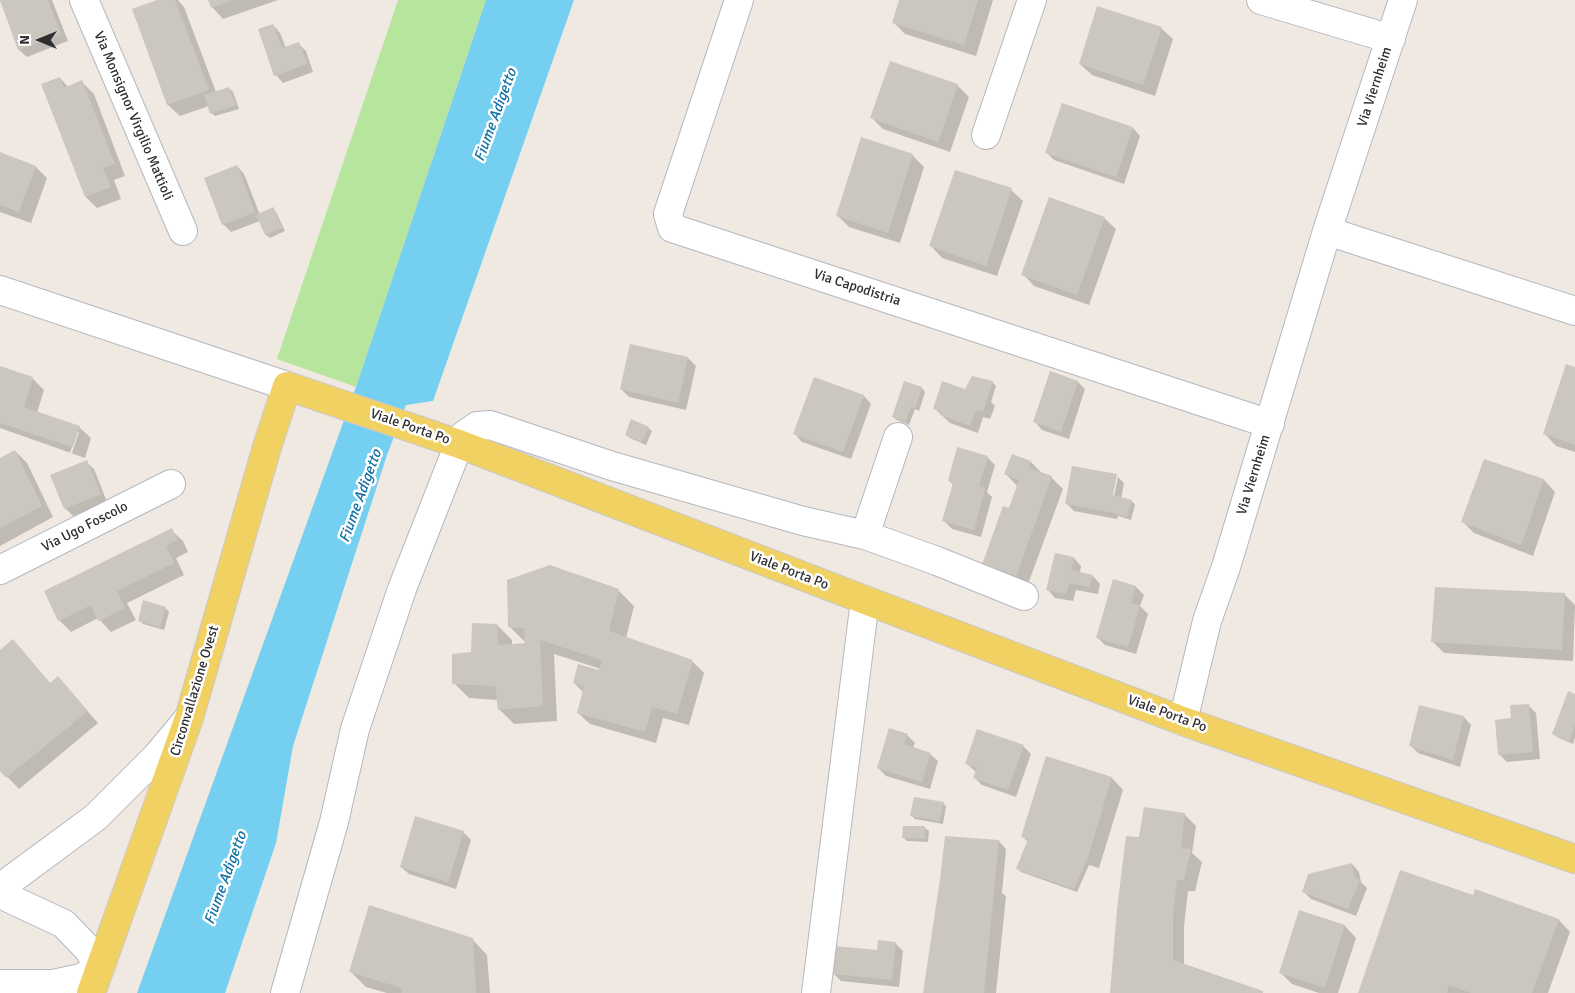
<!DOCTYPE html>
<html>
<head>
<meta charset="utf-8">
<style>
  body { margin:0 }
  #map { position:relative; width:1575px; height:993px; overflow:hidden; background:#efe9e1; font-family:Signika,sans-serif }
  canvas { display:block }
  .north { position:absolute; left:15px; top:15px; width:50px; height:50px; -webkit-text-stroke:4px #fff; paint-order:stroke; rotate:270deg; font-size:14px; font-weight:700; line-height:20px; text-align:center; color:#2e2e2e }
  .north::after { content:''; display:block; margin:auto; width:18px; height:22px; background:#2e2e2e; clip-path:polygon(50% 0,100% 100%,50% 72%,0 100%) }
</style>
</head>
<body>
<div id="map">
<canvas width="1575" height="993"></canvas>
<div class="north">N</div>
</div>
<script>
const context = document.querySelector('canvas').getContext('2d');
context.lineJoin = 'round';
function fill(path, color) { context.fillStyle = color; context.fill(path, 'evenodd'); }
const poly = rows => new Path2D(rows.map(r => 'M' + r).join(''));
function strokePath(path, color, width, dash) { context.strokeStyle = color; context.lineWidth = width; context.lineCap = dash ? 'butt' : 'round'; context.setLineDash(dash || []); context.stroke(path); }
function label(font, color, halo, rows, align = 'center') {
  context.font = font + ' Signika,sans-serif'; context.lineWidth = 5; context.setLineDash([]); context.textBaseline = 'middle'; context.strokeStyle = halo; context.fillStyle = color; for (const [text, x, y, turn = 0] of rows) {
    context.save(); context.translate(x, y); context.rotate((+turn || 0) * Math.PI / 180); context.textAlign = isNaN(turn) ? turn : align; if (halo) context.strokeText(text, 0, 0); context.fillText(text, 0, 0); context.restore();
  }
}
fill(poly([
  [398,0,486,0,356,387,277,359]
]), '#b6e59e');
fill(poly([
  [486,0,574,0,433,401,406,405,387,455,293,746,276,843,225,993,137,993,356,387]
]), '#75cff0');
fill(poly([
  [0,0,52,0,68,41,27,57,19,50],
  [160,0,178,0,184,7,216,92,229,88,233,92,239,109,215,116,211,113,209,106,180,116,168,105,133,10],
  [209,0,278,0,223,19,212,7],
  [900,0,993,0,976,56,905,34,893,22],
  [273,25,280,33,286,48,299,44,306,51,313,72,283,83,276,75],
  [1161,28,1173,39,1155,96,1092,75,1080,64],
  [60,78,68,87,82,82,94,94,125,176,114,180,121,199,97,208,86,197],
  [957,85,969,97,950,152,883,129,872,118],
  [1063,104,1133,128,1140,136,1124,184,1054,160,1046,152],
  [0,154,36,167,47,178,31,223,0,212],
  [912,155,924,167,900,243,849,227,838,216],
  [237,166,244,174,260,215,273,209,276,212,285,231,270,238,266,235,260,221,231,232,223,224],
  [1011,190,1023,201,997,276,942,258,931,246],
  [1104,218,1116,229,1089,305,1034,286,1023,274],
  [631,345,688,358,696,366,686,410,629,397,621,389],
  [0,368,33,379,44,390,37,413,79,427,91,438,85,458,0,428],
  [77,432,79,432,72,453,70,453],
  [1575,368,1575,452,1556,446,1545,434],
  [992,382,996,386,991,402,995,406,990,419,983,417,978,433,950,423,934,408],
  [1078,382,1085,389,1069,439,1042,430,1035,422],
  [905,383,922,388,925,392,919,411,915,409,909,425,897,420,893,417],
  [864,396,871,404,851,459,802,442,795,434],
  [648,428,652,431,646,445,630,438,626,435],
  [15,451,27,463,53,517,0,546,0,459],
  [987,457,995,465,987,492,992,497,981,537,952,529,944,521,954,485,949,481],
  [1485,460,1544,480,1555,492,1533,556,1474,533,1463,522],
  [86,462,94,469,107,502,73,516,65,508],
  [1031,462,1042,473,1051,477,1063,489,1024,595,992,584,1017,486,1006,474],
  [1118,477,1124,483,1121,499,1132,501,1135,505,1131,520,1118,516,1117,519,1074,511,1066,503,1114,497],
  [171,530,183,541,188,552,176,558,184,575,127,603,136,620,111,632,98,618,71,632,59,620],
  [1074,558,1081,566,1080,573,1093,576,1100,584,1098,594,1076,590,1073,601,1055,598,1048,590],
  [1114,581,1136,587,1144,595,1140,606,1148,614,1136,654,1105,645,1097,637],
  [619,591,634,606,626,638,692,661,704,673,689,725,663,718,656,743,590,724,578,713,583,692,574,683,600,672,601,669,554,654,557,721,514,724,499,709,498,700,469,698,454,683,472,653,497,625,512,640,512,645,527,644,510,627],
  [1564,594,1575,605,1573,661,1444,653,1432,641],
  [165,608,169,612,164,630,143,624,139,620],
  [13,641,51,684,58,678,98,723,19,789,0,769,0,652],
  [1575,695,1575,737,1573,744,1557,737,1553,734],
  [1528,705,1536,713,1540,759,1507,762,1499,754,1513,720],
  [1464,717,1471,725,1460,767,1418,753,1410,745],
  [907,735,915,743,913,748,930,754,938,761,930,789,886,776,878,768],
  [1023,746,1031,754,1016,797,982,785,974,777,976,772,966,763],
  [1047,758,1112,778,1123,790,1099,868,1089,865,1077,892,1021,872,1017,868,1028,842,1022,836],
  [943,803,946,806,943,824,915,819,912,816],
  [1184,814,1196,826,1192,853,1202,862,1195,891,1188,891,1184,926,1184,965,1263,993,1111,993,1140,838],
  [925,828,929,831,928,842,907,841,904,838],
  [463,832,471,840,456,889,409,874,401,867],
  [999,841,1006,849,1002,893,1006,896,996,993,924,993],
  [1352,864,1359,872,1361,882,1367,888,1356,916,1311,899,1303,891],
  [1476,891,1559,920,1570,932,1548,993,1360,993,1473,896],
  [1300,912,1345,926,1356,938,1338,993,1319,993,1292,984,1280,972],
  [472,939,487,955,490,993,387,993,366,987,351,972],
  [895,943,903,951,899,987,841,981,833,973]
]), '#0003');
fill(poly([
  [0,0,48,0,61,34,18,50],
  [157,0,175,0,209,90,167,105,132,9],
  [208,0,233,0,211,8],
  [899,0,978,0,964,45,892,23],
  [1097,6,1162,27,1143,85,1079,64],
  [273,24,282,48,299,42,307,64,274,76,258,29],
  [890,61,958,84,938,142,870,118],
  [60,77,64,88,82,80,115,164,103,168,111,187,85,197,41,84],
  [229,87,236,105,210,114,204,95],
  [1062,103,1133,127,1116,177,1045,153],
  [861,137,913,154,888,233,836,216],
  [0,152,36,166,19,212,0,205],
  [237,165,255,212,222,225,204,178],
  [955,170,1012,188,986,266,929,246],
  [1049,197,1105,217,1077,295,1021,275],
  [273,207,282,228,265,235,256,215],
  [630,344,688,357,678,403,620,389],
  [1566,364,1575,367,1575,445,1543,434],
  [0,366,33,377,24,407,80,426,73,447,0,423],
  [1050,371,1078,381,1061,432,1033,422],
  [972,376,993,381,983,412,976,410,970,426,940,415,942,412,933,409,942,381,965,389],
  [814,377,864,395,843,452,793,434],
  [904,381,922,387,915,408,911,407,905,422,892,417],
  [631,419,649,427,642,442,625,435],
  [957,447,988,456,979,486,985,488,974,530,942,521,953,483,948,481],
  [15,450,42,506,0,528,0,458],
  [1012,454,1031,461,1029,468,1052,476,1013,585,979,573,1003,506,1009,508,1019,480,1004,474],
  [1484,459,1544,479,1521,545,1461,522],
  [87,460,101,494,64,509,50,475],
  [1072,466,1117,474,1113,495,1132,500,1127,517,1110,512,1065,504],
  [172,528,177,540,166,546,174,563,117,591,125,608,98,621,91,605,58,621,44,591],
  [1055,553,1074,557,1071,570,1093,575,1090,587,1069,583,1066,594,1046,590],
  [550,565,619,589,609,631,693,660,677,714,652,707,645,732,577,713,584,686,573,683,578,664,599,670,602,660,540,640,543,706,498,710,495,686,452,684,452,654,471,652,472,623,497,624,498,645,525,643,524,628,508,627,507,580],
  [1113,579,1136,586,1131,603,1140,605,1128,647,1096,638],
  [1435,587,1565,593,1562,650,1431,642],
  [143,600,166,607,160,627,138,621],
  [13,639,50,683,58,676,88,711,6,778,0,771,0,650],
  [1568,691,1575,694,1575,725,1569,741,1552,734],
  [1529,704,1533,752,1498,755,1495,720,1511,718,1510,705],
  [1419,705,1464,716,1453,760,1409,746],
  [889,728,908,734,904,744,931,753,922,782,877,768],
  [977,729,1024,745,1008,790,973,778,977,768,965,764],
  [1046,756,1112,777,1088,857,1074,889,1016,869,1028,839,1021,837],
  [914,797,944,802,939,821,910,816],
  [1144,807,1185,813,1181,848,1191,849,1184,880,1177,880,1173,914,1173,960,1263,991,1263,993,1110,993,1117,909,1126,836,1139,837],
  [415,816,464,831,448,882,400,867],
  [903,826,925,826,925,839,902,838],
  [945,836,999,840,984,993,923,993,940,879],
  [1352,863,1354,877,1360,880,1348,909,1302,892,1308,874],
  [1400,870,1473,895,1475,889,1559,919,1532,993,1471,993,1449,985,1447,993,1358,993],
  [369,905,473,938,476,993,401,993,402,988,349,972],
  [1299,910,1345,925,1325,988,1279,973],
  [878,940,896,942,892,980,832,974,835,946,877,950]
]), '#cbc7bf');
const minor = poly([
  [84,0,183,231],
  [739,0,668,214,672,228,1270,424],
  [1261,0,1391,39],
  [986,135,1032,0],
  [1327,231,1575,311],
  [0,290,287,386],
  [865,535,898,437],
  [0,570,171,484],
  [1183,721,1207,621,1226,567,1327,231,1403,0],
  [0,888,96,817,157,756,188,719],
  [0,894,64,924,88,949,100,968,81,978,53,984,0,984],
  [285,993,334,822,355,729,402,589,459,444,464,435,477,426,490,425,612,466,803,521,865,535,937,561,1024,596],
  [816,993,865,600]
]);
const major = poly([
  [91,993,189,718,267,447,287,386,459,444,522,468,865,600,1183,721,1575,859]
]);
strokePath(minor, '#b4b7c1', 30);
strokePath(major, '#c9c9c9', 30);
strokePath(minor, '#fff', 28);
strokePath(major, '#f2d163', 28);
label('14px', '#2e2e2e', '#fff', [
  ["Via Viernheim",1375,87,-72],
  ["Via Monsignor Virgilio Mattioli",133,116,67],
  ["Via Capodistria",857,288,18],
  ["Viale Porta Po",410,427,19],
  ["Via Viernheim",1254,475,-73],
  ["Via Ugo Foscolo",85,527,-27],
  ["Viale Porta Po",789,571,21],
  ["Circonvallazione Ovest",195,691,-73],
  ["Viale Porta Po",1167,714,20]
]);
label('italic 15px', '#0d6fa3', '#fff', [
  ["Fiume Adigetto",496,115,-70],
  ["Fiume Adigetto",361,496,-70],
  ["Fiume Adigetto",226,878,-70]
]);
</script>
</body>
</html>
